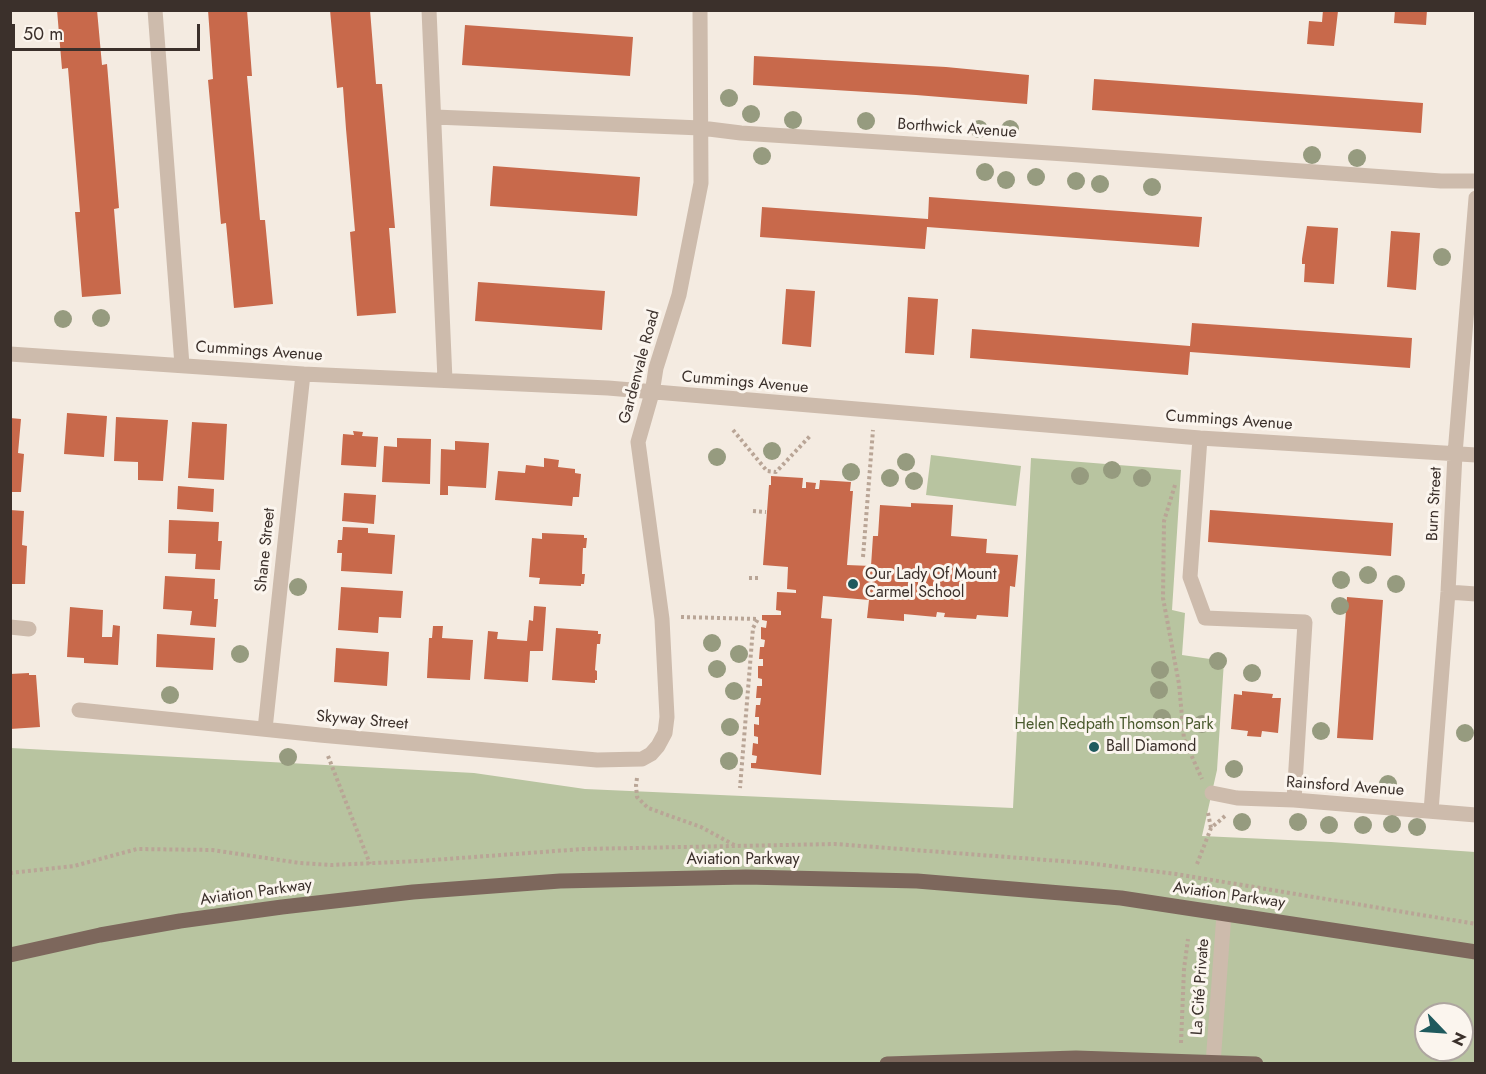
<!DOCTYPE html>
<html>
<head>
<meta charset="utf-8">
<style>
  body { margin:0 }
  #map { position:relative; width:1486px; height:1074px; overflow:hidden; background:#f4ebe1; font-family:Jost,sans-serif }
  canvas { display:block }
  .frame { position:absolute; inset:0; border:12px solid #3b302b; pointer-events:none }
  .north { position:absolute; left:1414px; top:1002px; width:60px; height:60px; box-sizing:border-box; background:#fbf5ee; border:2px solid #aea6a0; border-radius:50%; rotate:115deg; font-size:16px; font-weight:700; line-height:24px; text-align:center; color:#3b302b }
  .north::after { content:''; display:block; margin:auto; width:21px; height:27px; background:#1f5a5e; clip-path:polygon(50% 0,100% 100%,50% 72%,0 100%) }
  .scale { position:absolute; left:12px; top:24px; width:188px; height:27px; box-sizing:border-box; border:3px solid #3b302b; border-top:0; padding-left:8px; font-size:18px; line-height:21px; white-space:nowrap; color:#3b302b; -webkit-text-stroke:4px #fbf5ee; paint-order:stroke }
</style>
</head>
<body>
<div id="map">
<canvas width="1486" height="1074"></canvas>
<div class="frame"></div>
<div class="north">N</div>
<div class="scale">50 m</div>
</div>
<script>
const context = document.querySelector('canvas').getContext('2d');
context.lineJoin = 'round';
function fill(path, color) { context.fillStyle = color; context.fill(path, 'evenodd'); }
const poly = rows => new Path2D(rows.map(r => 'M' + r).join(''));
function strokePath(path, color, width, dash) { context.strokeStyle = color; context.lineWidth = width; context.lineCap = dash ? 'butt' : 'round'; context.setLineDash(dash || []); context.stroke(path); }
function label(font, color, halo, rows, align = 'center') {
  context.font = font + ' Jost,sans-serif'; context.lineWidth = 6; context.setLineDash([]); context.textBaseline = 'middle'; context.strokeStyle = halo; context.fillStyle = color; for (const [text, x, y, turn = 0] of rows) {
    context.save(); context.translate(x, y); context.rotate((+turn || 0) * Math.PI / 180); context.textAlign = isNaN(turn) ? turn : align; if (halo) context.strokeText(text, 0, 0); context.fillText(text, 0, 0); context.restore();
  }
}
fill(poly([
  [931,455,1021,466,1016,506,926,495],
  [1031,458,1181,470,1172,610,1185,613,1182,655,1224,661,1217,770,1202,836,1331,842,1475,852,1475,1063,11,1064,11,748,474,773,585,789,1013,808],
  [1426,1014,1462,1014,1462,1050,1426,1050]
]), '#b8c4a0');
fill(poly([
  [57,10,97,10,102,65,107,64,119,208,114,209,121,294,82,297,75,212,80,212,68,68,62,69],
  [208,10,247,10,252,76,247,76,260,220,265,220,273,304,234,308,226,223,221,224,208,80,213,79],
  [330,10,370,10,376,84,382,84,395,228,389,228,396,313,357,316,350,232,355,231,346,129,343,87,337,88],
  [1323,10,1338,11,1334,46,1307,44,1309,21,1322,22],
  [1395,10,1427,10,1426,25,1394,23],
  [465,25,633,37,630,76,462,65],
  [754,56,946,67,1029,75,1027,104,916,95,753,85],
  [1094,79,1423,103,1421,133,1092,110],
  [493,166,640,177,637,216,490,206],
  [929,197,1202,217,1199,247,927,227,925,249,760,237,762,207,928,219],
  [1307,226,1338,228,1334,284,1304,282,1305,264,1302,264,1302,259],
  [1391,231,1420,233,1416,290,1387,287],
  [478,282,605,291,602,330,475,321],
  [786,289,815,291,811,347,782,344],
  [908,297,938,299,934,355,905,353],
  [1192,323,1412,338,1410,368,1190,352,1188,375,970,358,972,329,1190,346],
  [67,413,107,416,104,457,64,454],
  [116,417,168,420,163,481,138,480,138,462,114,461],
  [10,418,21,419,18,453,24,454,21,492,10,492],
  [192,422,227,424,224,480,188,478],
  [353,431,363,432,362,436,378,437,376,467,341,465,343,434,354,435],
  [397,438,431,439,430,484,382,482,384,446,397,447],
  [455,441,489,443,486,488,448,486,448,495,440,495,441,449,455,450],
  [544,458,559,460,558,467,575,469,575,473,581,474,579,497,573,497,572,506,495,500,498,471,525,473,526,465,544,467],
  [771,476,803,478,802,488,806,488,806,482,816,483,815,489,819,489,820,480,851,482,850,491,853,491,847,565,871,566,873,536,878,536,880,505,911,507,911,503,953,505,951,536,987,539,986,553,1018,555,1015,587,1010,586,1008,617,977,615,976,619,944,617,945,613,937,612,936,617,904,614,904,621,867,618,869,600,823,596,821,618,832,619,821,775,751,768,751,763,756,763,757,756,752,755,753,743,758,744,758,737,754,736,754,724,759,725,759,717,755,717,756,705,760,705,761,698,756,698,757,686,762,686,762,679,758,678,758,666,763,666,763,659,759,659,760,647,764,647,765,640,761,639,761,627,766,628,767,621,762,620,762,615,781,615,781,611,776,610,777,592,796,593,796,590,787,589,788,567,763,565,769,485,771,485],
  [178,486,214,489,213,512,177,509],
  [344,493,376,495,374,524,342,521],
  [10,510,24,511,22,545,27,546,25,584,10,584],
  [1210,510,1393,523,1391,556,1208,542],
  [169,520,219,522,218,541,222,541,220,570,195,569,196,554,168,553],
  [343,527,368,528,368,533,395,535,392,574,341,571,342,553,337,553,338,540,342,540],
  [542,533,584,535,584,538,587,538,586,548,583,548,582,574,585,574,584,584,581,584,581,586,539,584,540,578,529,577,532,538,542,539],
  [165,576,215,579,214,599,218,599,216,627,190,625,192,611,163,609],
  [341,587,403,591,401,618,379,617,378,633,338,630],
  [1347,597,1383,600,1373,740,1337,738],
  [534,606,546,607,543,651,530,651,528,682,484,679,488,631,498,632,497,639,527,641,529,620,533,621],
  [70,607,103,610,102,637,112,637,113,625,120,626,118,665,84,663,84,658,67,657],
  [433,626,443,626,442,638,473,640,470,680,427,678,429,638,432,638],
  [556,628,598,631,598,634,601,634,600,644,597,644,595,670,597,671,597,680,595,680,595,683,552,680],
  [157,634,215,638,213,670,156,667],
  [336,648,389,652,387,686,334,682],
  [29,673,29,675,36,675,40,727,10,729,10,674],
  [1242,691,1273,694,1272,698,1281,698,1278,733,1262,731,1261,737,1247,736,1248,731,1231,729,1234,694,1242,695]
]), '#c8694b');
strokePath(poly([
  [733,430,767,471,776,472,810,436],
  [1175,485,1164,521,1163,598,1179,684,1184,739,1202,779],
  [753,511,766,512],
  [863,557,873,430],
  [749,578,761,578],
  [681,617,758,619,753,628,740,788],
  [328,756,370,864],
  [637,778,636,785,637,797,648,808,701,827,736,846],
  [1208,813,1211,828],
  [1197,864,1211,828,1225,816],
  [10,873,74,866,137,849,212,850,300,863,331,865,419,861,583,849,835,844,1087,863,1176,874,1476,924],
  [1181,1043,1184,969,1188,939]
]), '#b9a596', 4, [3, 3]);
strokePath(poly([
  [155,10,182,365],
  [429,10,445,380],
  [435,117,701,128,741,133,1065,154,1441,181,1476,181],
  [10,354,303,374,608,388,1200,438,1476,455],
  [1200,438,1190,577,1205,618,1305,622,1294,800],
  [1448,592,1476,594],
  [10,627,29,629],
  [79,710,320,735,597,760,642,759,651,754,658,746,665,733,667,717,662,619,638,442,652,393,656,368,679,295,701,183,700,10],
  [265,729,303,374],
  [1212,793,1237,798,1294,800,1476,815],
  [1431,811,1448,592,1455,454,1476,198],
  [1213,1064,1224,914]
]), '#cdbbac', 15);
strokePath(poly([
  [10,955,100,935,180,921,282,907,413,892,560,881,746,877,917,881,1121,898,1476,952],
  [887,1064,1076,1058,1256,1064]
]), '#7d675c', 15);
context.fillStyle = '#969b7f';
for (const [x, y] of [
  [729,98],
  [751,114],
  [793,120],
  [866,121],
  [979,129],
  [1010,129],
  [1312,155],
  [762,156],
  [1357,158],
  [985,172],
  [1036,177],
  [1006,180],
  [1076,181],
  [1100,184],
  [1152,187],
  [1442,257],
  [101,318],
  [63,319],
  [772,451],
  [717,457],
  [906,462],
  [1112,470],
  [851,472],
  [1080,476],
  [890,478],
  [1142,478],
  [914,481],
  [1368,575],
  [1341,580],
  [1396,584],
  [298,587],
  [1340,606],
  [712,643],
  [240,654],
  [739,654],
  [1218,661],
  [717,669],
  [1160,670],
  [1252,673],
  [1159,690],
  [734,691],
  [170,695],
  [1162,718],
  [1202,724],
  [730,727],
  [1321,731],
  [1465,733],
  [288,757],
  [729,761],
  [1234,769],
  [1388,784],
  [1242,822],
  [1298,822],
  [1392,824],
  [1329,825],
  [1363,825],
  [1417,827]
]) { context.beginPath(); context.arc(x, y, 9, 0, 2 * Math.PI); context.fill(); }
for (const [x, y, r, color] of [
  [853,584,6,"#1f5a5e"],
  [1094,747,6,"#1f5a5e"]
]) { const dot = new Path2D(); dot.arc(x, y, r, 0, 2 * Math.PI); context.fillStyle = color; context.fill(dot); strokePath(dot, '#fbf5ee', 2); }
label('16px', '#3b302b', '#fbf5ee', [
  ["Borthwick Avenue",957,129,4],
  ["Cummings Avenue",259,352,4],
  ["Gardenvale Road",640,367,-75],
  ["Cummings Avenue",745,383,5],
  ["Cummings Avenue",1229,421,4],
  ["Burn Street",1435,504,-87],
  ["Shane Street",266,550,-84],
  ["Skyway Street",362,721,5],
  ["Rainsford Avenue",1345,787,4],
  ["Aviation Parkway",743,860],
  ["Aviation Parkway",256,893,-8],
  ["Aviation Parkway",1229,896,8],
  ["La Cité Private",1201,987,-86]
]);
label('16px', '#3b302b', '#fbf5ee', [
  ["Our Lady Of Mount",865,575],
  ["Carmel School",865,593],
  ["Ball Diamond",1106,747]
], 'left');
label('16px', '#4a5a2e', '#fbf5ee', [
  ["Helen Redpath Thomson Park",1114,725]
]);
</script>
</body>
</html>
